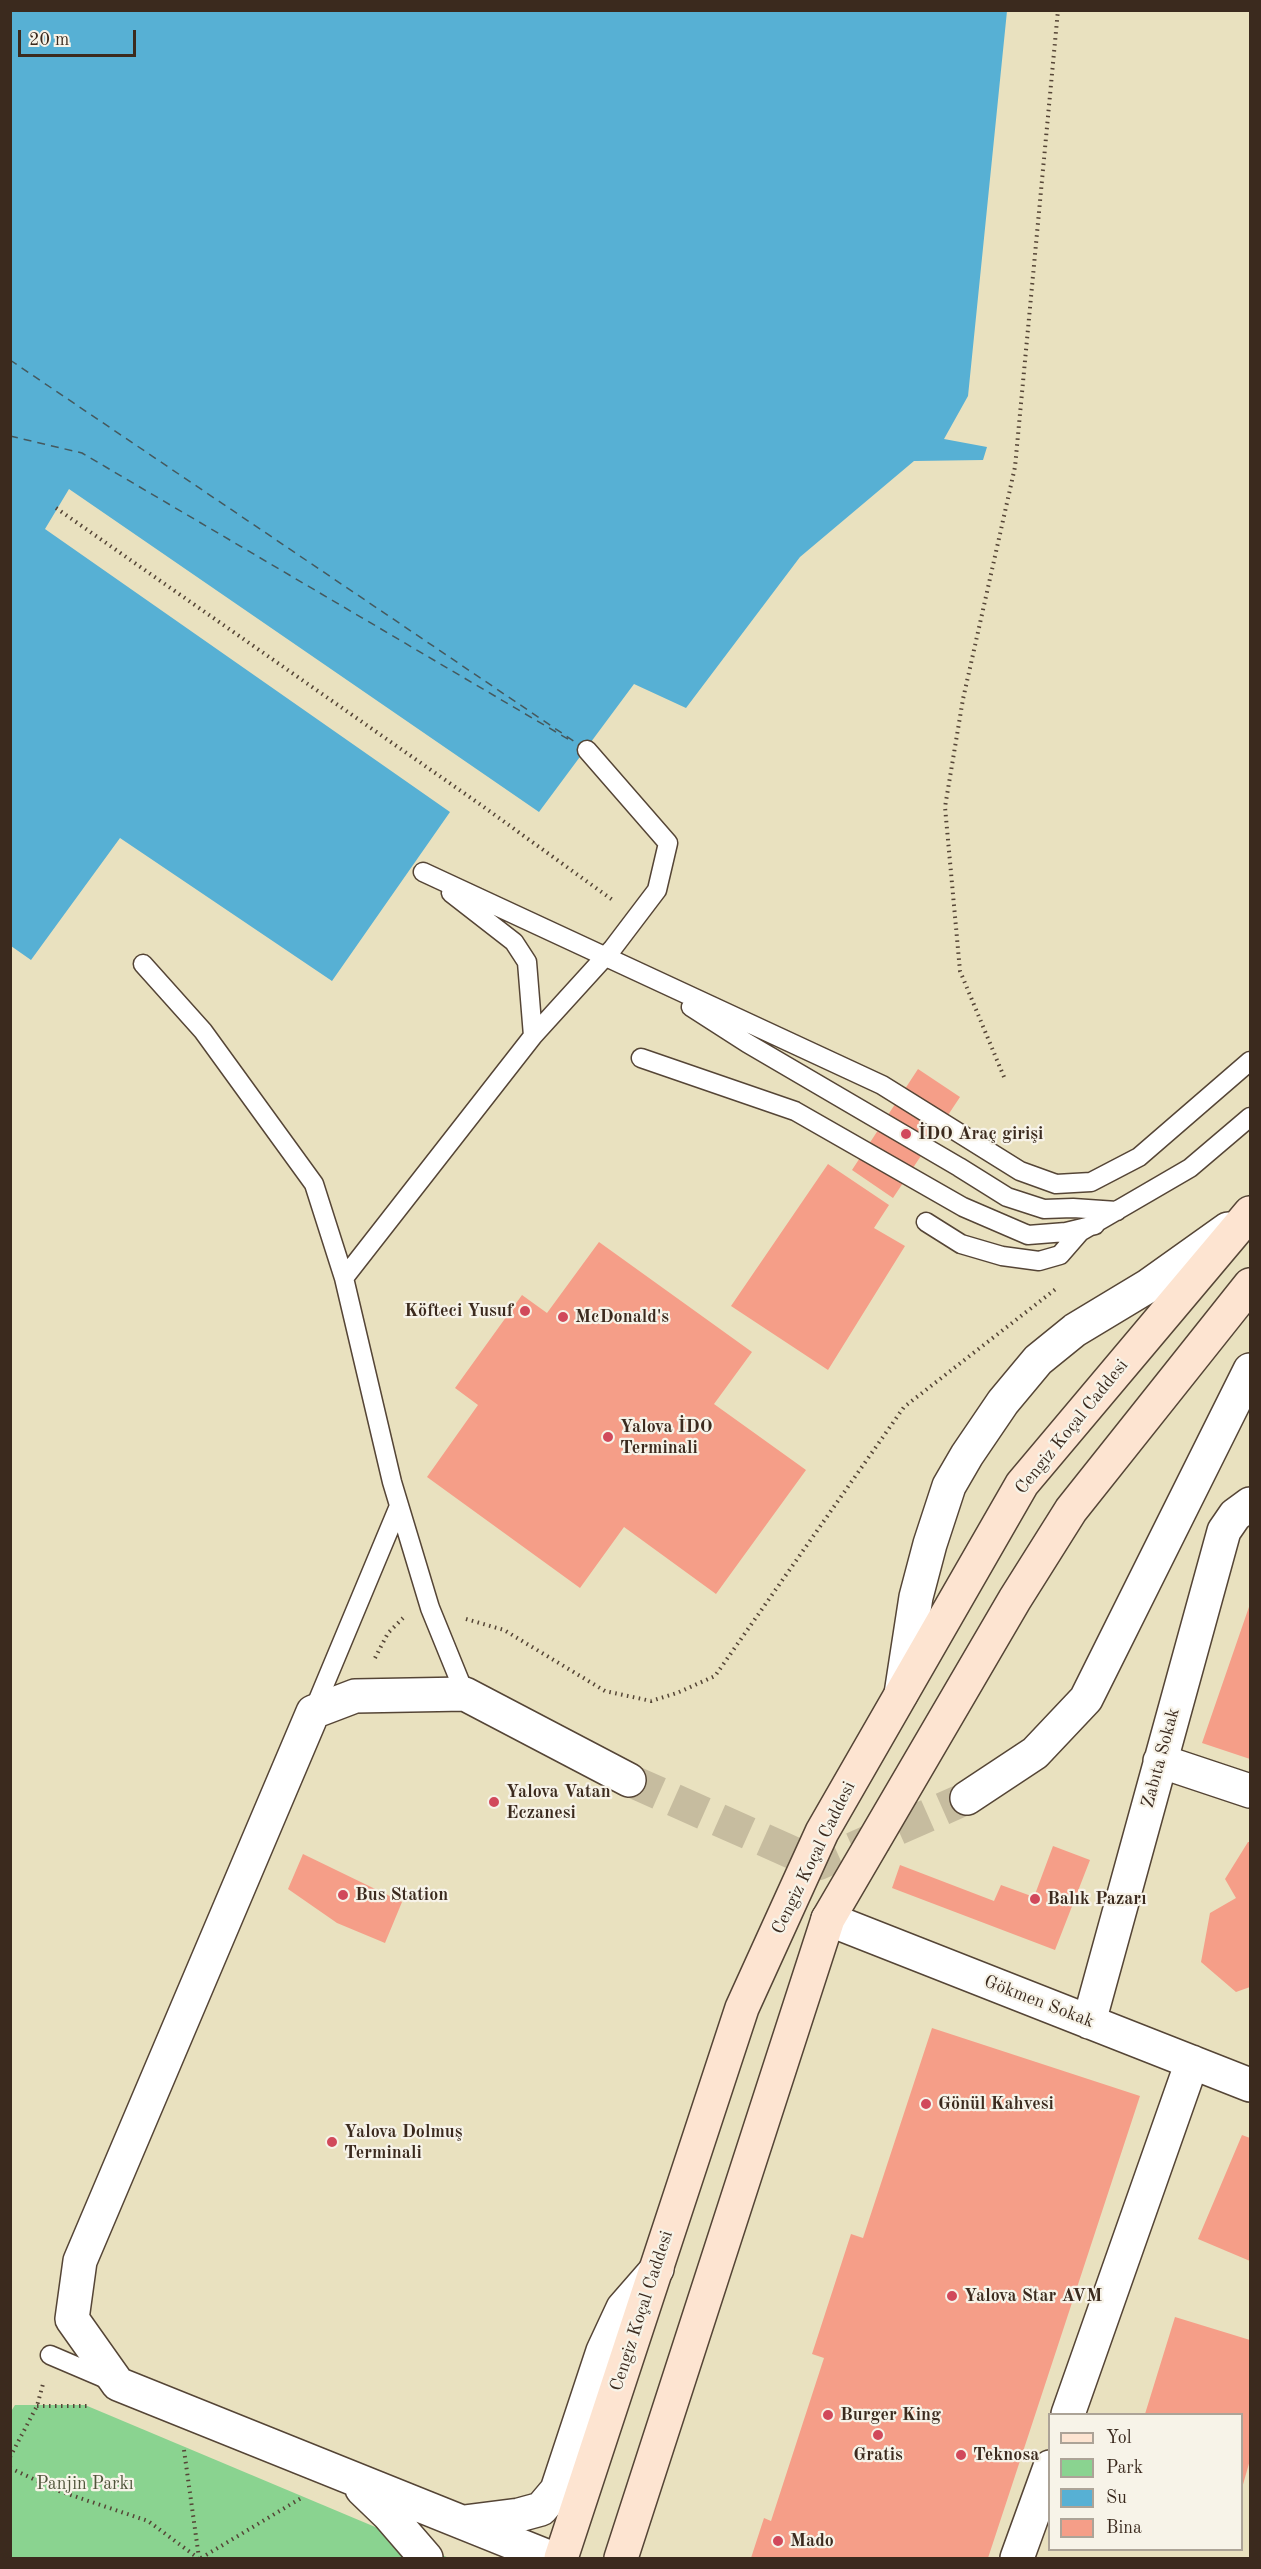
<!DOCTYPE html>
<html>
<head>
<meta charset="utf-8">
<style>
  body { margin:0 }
  #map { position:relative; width:1261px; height:2569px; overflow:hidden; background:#e9e1bf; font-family:"Old Standard TT",serif }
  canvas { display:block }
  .frame { position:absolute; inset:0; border:12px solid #3b2a1e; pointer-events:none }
  .legend { position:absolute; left:1048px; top:2413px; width:195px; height:138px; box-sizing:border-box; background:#f7f3e8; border:2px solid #aca397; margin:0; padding:8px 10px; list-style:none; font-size:18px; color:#3b2a1e }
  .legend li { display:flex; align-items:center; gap:12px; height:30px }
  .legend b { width:30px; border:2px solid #aca397 }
  .scale { position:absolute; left:18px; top:30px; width:118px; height:27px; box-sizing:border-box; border:3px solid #3b2a1e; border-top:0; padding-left:8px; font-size:18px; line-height:21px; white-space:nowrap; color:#3b2a1e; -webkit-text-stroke:4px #f7f3e8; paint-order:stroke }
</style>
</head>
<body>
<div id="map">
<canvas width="1261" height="2569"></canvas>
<div class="frame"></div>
<ul class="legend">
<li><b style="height:8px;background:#fde4d1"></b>Yol</li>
<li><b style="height:16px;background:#8ad390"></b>Park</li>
<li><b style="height:16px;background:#57b0d4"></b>Su</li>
<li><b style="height:16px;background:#f59e88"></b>Bina</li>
</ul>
<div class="scale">20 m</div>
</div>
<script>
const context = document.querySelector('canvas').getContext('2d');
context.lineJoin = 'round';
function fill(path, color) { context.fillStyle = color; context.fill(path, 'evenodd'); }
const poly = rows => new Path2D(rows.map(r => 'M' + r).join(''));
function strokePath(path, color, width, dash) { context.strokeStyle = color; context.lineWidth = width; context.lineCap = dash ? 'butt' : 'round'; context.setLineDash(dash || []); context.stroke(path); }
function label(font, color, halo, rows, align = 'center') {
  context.font = font + ' "Old Standard TT",serif'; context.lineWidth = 4.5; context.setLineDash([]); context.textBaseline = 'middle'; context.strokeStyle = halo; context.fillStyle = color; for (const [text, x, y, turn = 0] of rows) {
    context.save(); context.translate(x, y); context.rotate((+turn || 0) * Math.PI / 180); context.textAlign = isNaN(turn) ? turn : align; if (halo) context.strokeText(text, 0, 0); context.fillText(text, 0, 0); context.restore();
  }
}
fill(poly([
  [15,2405,85,2405,449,2558,11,2558,10,2413]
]), '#8ad390');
fill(poly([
  [11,11,1007,11,968,396,944,439,987,447,983,460,914,461,800,557,686,708,634,684,539,812,69,489,45,529,450,812,332,981,120,838,31,960,11,946]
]), '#57b0d4');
strokePath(poly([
  [10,360,581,746],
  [10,436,82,453,573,742]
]), '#45595e', 1.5, [8, 6]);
fill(poly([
  [918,1069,960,1097,893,1198,852,1170],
  [828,1164,889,1205,874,1228,905,1246,828,1370,731,1306],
  [599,1242,752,1352,714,1404,806,1470,716,1594,624,1527,580,1588,427,1477,478,1405,455,1388,522,1295,547,1313],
  [1250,1604,1250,1759,1202,1743],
  [1248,1842,1250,1842,1250,1987,1236,1992,1201,1962,1210,1913,1236,1898,1225,1879],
  [1053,1846,1090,1860,1055,1950,892,1888,900,1865,994,1901,1001,1885,1034,1897],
  [303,1854,402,1902,385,1943,337,1923,288,1889],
  [932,2028,1140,2096,988,2558,751,2558,764,2518,771,2521,824,2358,812,2354,851,2234,863,2238],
  [1242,2135,1250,2138,1250,2261,1198,2239],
  [1175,2317,1250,2340,1250,2460,1242,2488,1242,2414,1145,2414]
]), '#f59e88');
strokePath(poly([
  [629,1780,818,1864,967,1798]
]), '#c6bc9f', 33, [33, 16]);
const lane = poly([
  [423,872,882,1085,1020,1171,1056,1184,1091,1182,1139,1157,1250,1061],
  [451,893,514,942,527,962,533,1036],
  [143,964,203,1031,314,1184,344,1278],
  [691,1007,747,1043,959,1167,1007,1197,1044,1209,1073,1208,1117,1211],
  [641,1058,795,1111,963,1207,1028,1235,1066,1232,1095,1225],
  [926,1222,961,1244,1002,1256,1039,1261,1060,1255,1080,1232,1190,1168,1250,1117],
  [465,1694,430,1608,392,1482,344,1278,533,1036,613,948,657,890,668,843,587,750],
  [313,1712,399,1506],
  [50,2355,111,2381]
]);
const street = poly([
  [901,1694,916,1597,930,1544,949,1486,967,1455,1003,1402,1038,1360,1075,1330,1148,1286,1228,1229],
  [1160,1761,1250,1791],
  [967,1798,1035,1753,1086,1699,1250,1370],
  [828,1919,1250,2085],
  [1089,2022,1224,1531,1235,1515,1250,1504],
  [1068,2414,1192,2062],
  [362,2489,388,2514,426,2558],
  [464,2522,519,2515,541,2509,557,2490,603,2351,623,2308,657,2269],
  [551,2558,118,2384,72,2319,80,2261,313,1712,355,1696,465,1694,629,1780],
  [1017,2558,1050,2467]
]);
const secondary = poly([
  [561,2558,742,2008,822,1832,1022,1484,1250,1213],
  [621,2558,828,1919,1015,1599,1071,1510,1250,1285]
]);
strokePath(lane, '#554536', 21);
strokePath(street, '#554536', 36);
strokePath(secondary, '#554536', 36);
strokePath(poly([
  [56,508,481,805,614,901],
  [1004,1077,960,971,945,807,963,699,1015,467,1058,10],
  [466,1619,504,1630,605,1691,651,1701,677,1693,715,1676,904,1407,1057,1288],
  [375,1658,388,1633,403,1618],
  [37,2406,88,2406],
  [184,2450,199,2558],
  [10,2457,37,2406,43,2384],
  [10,2468,59,2491,148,2521,198,2558],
  [201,2558,303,2497]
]), '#554536', 4, [1.5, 4.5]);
strokePath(lane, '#fff', 18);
strokePath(street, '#fff', 33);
strokePath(secondary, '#fde4d1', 33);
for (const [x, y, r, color] of [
  [906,1134,6,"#d1495b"],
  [525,1311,6,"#d1495b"],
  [563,1317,6,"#d1495b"],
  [608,1437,6,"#d1495b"],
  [494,1802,6,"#d1495b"],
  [343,1895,6,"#d1495b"],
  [1035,1899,6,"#d1495b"],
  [926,2104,6,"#d1495b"],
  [332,2142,6,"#d1495b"],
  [952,2296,6,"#d1495b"],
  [828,2415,6,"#d1495b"],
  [878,2435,6,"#d1495b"],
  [961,2455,6,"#d1495b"],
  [778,2541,6,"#d1495b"]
]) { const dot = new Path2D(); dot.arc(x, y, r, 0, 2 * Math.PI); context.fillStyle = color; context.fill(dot); strokePath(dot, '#f7f3e8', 2); }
label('bold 18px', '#3b2a1e', '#f7f3e8', [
  ["İDO Araç girişi",918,1134],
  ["Köfteci Yusuf",513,1311,"right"],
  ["McDonald's",575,1317],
  ["Yalova İDO",620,1427],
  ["Terminali",620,1448],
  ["Yalova Vatan",506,1792],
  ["Eczanesi",506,1813],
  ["Bus Station",355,1895],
  ["Balık Pazarı",1047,1899],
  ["Gönül Kahvesi",938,2104],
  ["Yalova Dolmuş",344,2132],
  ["Terminali",344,2153],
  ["Yalova Star AVM",964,2296],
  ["Burger King",840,2415],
  ["Gratis",878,2455,"center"],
  ["Teknosa",973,2455],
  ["Mado",790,2541]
], 'left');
label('18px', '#3b2a1e', '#f7f3e8', [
  ["Cengiz Koçal Caddesi",1072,1427,-51],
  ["Zabıta Sokak",1161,1758,-75],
  ["Cengiz Koçal Caddesi",814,1858,-64],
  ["Gökmen Sokak",1039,2002,21],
  ["Cengiz Koçal Caddesi",642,2311,-72]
]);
label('18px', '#4f543a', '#f7f3e8', [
  ["Panjin Parkı",85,2484]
]);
</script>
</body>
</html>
